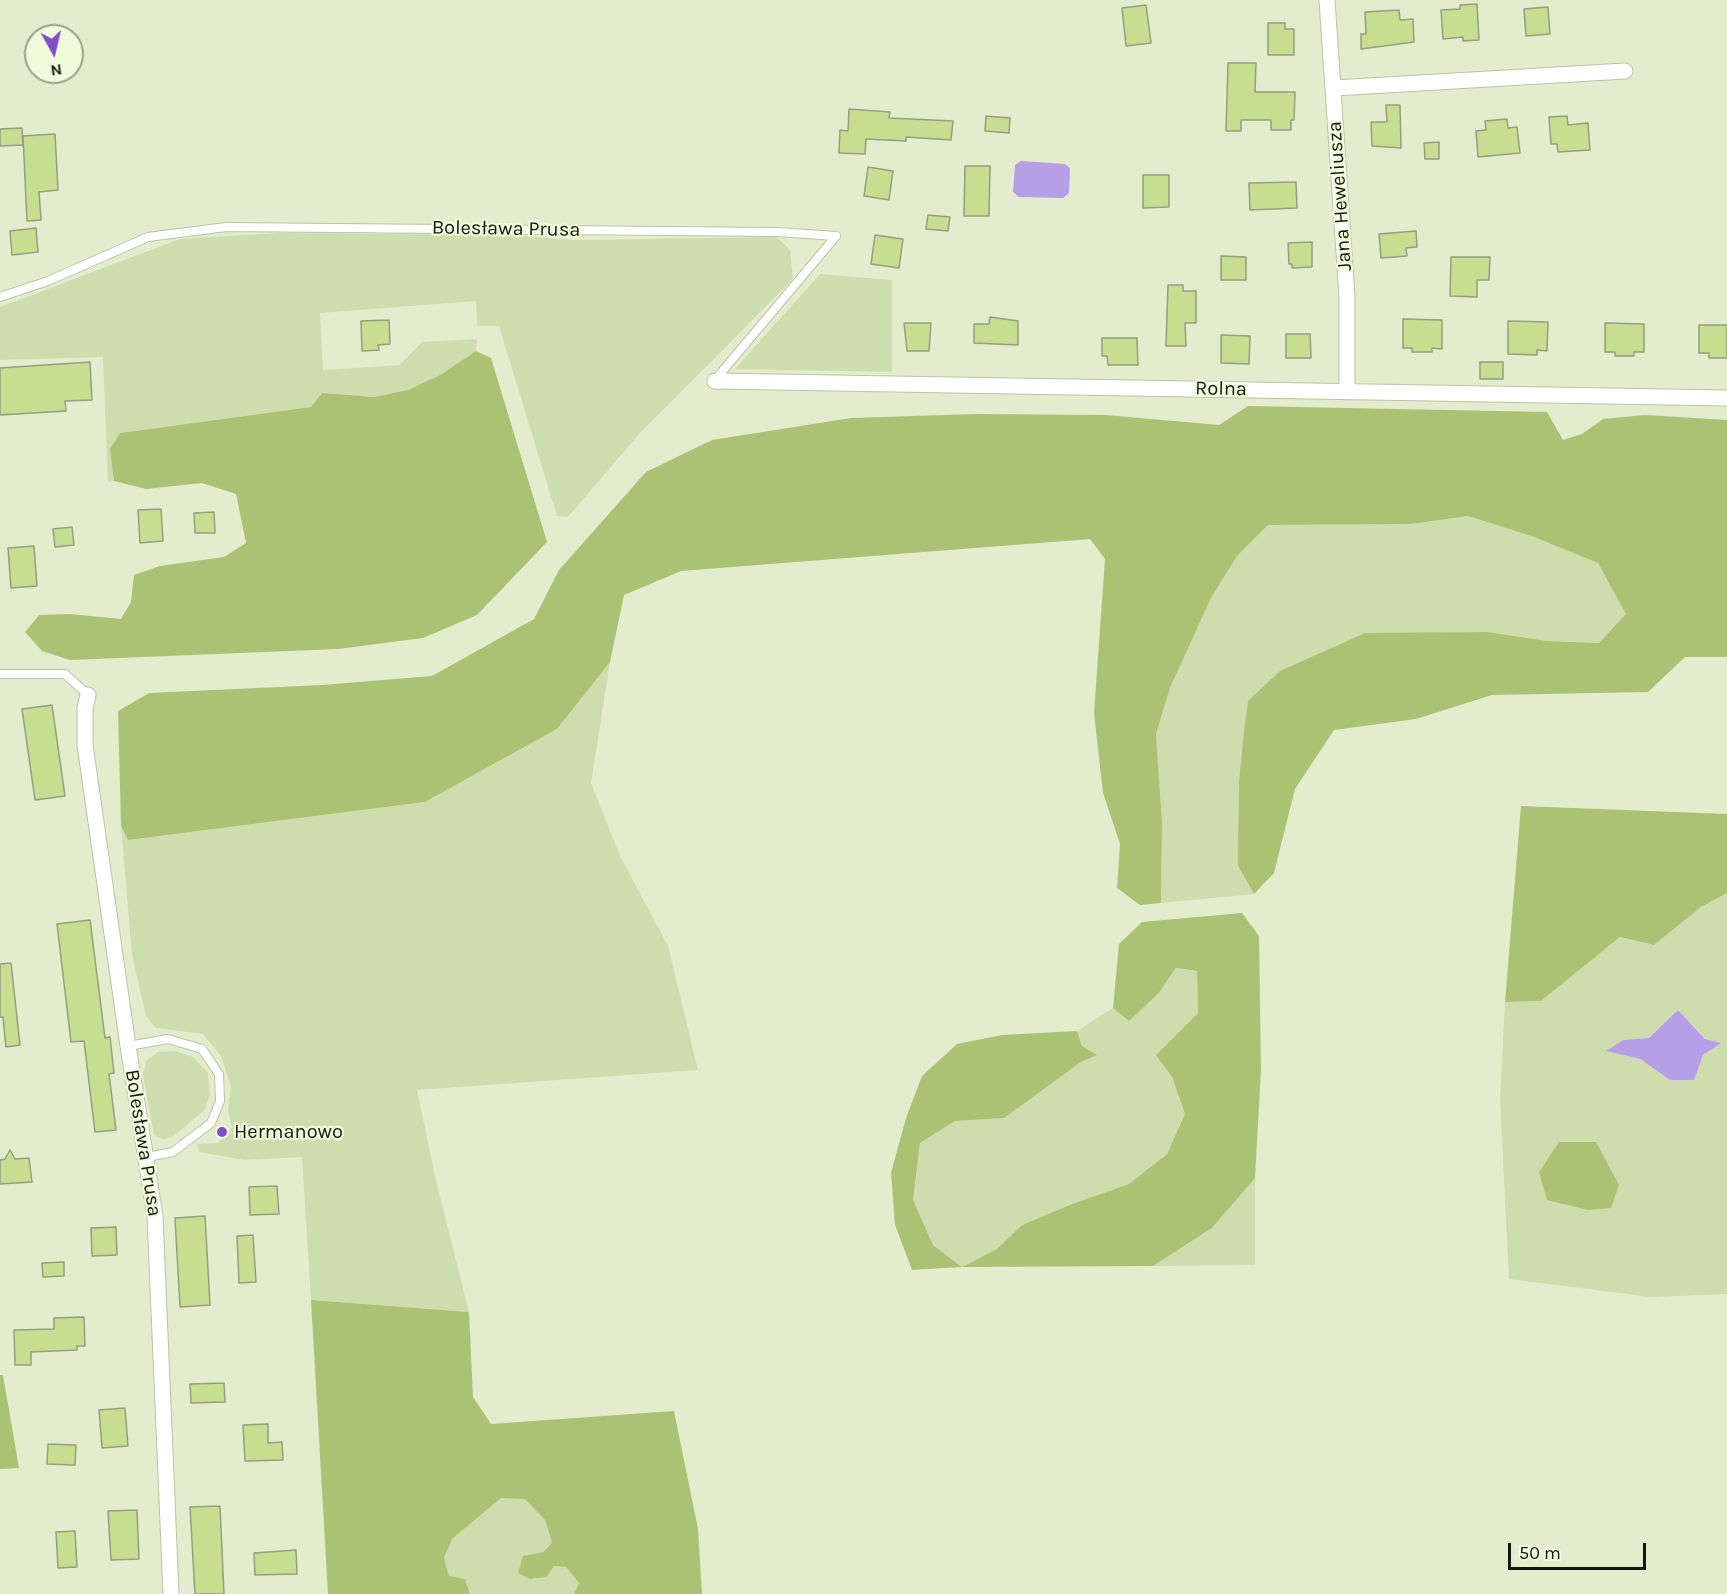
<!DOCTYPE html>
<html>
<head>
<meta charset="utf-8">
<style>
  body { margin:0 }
  #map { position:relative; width:1727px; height:1594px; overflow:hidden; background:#e3edce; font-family:Karla,sans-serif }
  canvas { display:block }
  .north { position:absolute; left:24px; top:24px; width:60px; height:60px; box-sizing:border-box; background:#f0fbdb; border:2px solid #98a088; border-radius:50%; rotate:172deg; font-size:16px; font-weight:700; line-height:24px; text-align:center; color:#14170c }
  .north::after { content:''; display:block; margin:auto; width:21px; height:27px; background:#7e4ec6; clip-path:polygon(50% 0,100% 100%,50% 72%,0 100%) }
  .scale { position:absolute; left:1508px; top:1543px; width:138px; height:27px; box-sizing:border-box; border:3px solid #14170c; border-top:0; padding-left:8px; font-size:18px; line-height:21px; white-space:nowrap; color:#14170c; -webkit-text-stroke:4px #f0fbdb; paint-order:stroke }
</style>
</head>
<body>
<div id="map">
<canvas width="1727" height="1594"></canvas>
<div class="north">N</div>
<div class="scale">50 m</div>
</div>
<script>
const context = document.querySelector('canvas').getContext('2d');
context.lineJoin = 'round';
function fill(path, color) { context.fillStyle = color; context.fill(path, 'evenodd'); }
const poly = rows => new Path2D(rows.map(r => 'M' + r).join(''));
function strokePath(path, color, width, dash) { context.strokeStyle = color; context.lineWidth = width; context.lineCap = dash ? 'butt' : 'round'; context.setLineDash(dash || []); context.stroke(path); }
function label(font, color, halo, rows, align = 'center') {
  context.font = font + ' Karla,sans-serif'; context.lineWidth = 4.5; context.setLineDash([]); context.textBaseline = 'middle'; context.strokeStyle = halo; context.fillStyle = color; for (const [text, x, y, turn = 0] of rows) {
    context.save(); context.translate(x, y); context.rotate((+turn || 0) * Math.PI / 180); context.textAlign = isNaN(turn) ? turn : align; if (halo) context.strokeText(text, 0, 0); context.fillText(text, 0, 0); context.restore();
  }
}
fill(poly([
  [277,233,509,235,575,240,777,237,790,250,793,279,640,433,568,517,557,516,499,326,477,326,476,301,320,313,323,370,400,365,422,342,477,339,476,351,440,375,409,390,374,397,322,393,311,407,120,433,110,449,114,481,108,482,103,357,0,360,0,307,180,239],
  [820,274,892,280,892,372,735,369],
  [1468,516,1534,537,1598,563,1627,614,1599,643,1365,633,1238,866,1254,894,1161,903,1162,822,1156,734,1170,688,1211,598,1237,556,1268,525,1412,524],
  [610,662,591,783,620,856,668,946,698,1070,417,1090,436,1181,469,1312,311,1300,302,1157,244,1160,199,1152,197,1144,218,1143,232,1127,228,1110,231,1086,221,1056,203,1034,156,1028,146,1016,132,955,121,826,129,840,425,802,557,729],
  [1727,893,1727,1294,1651,1297,1509,1279,1500,1099,1505,1002,1541,1001,1620,937,1654,945,1701,907],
  [1678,1010,1706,1039,1670,1080,1640,1059,1607,1051,1623,1040,1649,1038],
  [1176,968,1197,971,1198,1013,1156,1055,1172,1077,1185,1114,1167,1154,1129,1184,1072,1204,1022,1225,997,1249,962,1267,933,1245,913,1200,920,1143,955,1121,1004,1118,1081,1062,1096,1055,1082,1046,1077,1031,1113,1008,1129,1021,1158,994],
  [175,1051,193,1057,208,1073,210,1094,205,1110,172,1137,163,1139,154,1135,143,1075,146,1061,158,1052],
  [1255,1178,1255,1265,1153,1266,1212,1228],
  [501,1498,525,1498,545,1520,552,1543,543,1552,523,1556,530,1579,547,1577,554,1566,566,1567,579,1583,574,1594,470,1594,470,1591,449,1576,444,1558,452,1539]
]), '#ceddae');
fill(poly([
  [476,351,491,358,547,542,477,615,423,638,338,649,70,660,42,651,25,632,39,615,70,614,121,619,131,602,134,575,160,566,224,557,246,543,236,494,202,483,146,489,114,481,110,449,120,433,311,407,322,393,374,397,408,390,440,375],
  [1248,406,1547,412,1563,440,1582,434,1603,419,1645,415,1727,420,1727,657,1685,657,1648,692,1492,695,1416,719,1334,730,1295,789,1274,873,1254,894,1238,866,1239,782,1244,731,1248,701,1280,671,1365,633,1487,632,1547,641,1599,643,1626,614,1598,563,1534,537,1468,516,1412,524,1268,525,1237,556,1211,598,1170,688,1156,734,1162,822,1161,903,1140,905,1117,888,1120,844,1103,793,1094,713,1105,559,1090,539,681,571,624,595,610,662,557,729,425,802,128,840,121,826,118,711,149,693,322,685,432,676,534,619,559,570,646,472,712,440,851,418,976,414,1106,415,1219,425],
  [1521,806,1727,814,1727,893,1701,907,1654,945,1620,937,1541,1001,1505,1002],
  [1242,913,1259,936,1261,1070,1255,1178,1212,1228,1153,1266,962,1267,912,1270,895,1225,891,1173,906,1118,922,1076,957,1044,1002,1035,1077,1031,1082,1046,1097,1055,1081,1062,1004,1118,955,1121,920,1143,913,1200,933,1245,962,1267,997,1249,1022,1225,1072,1204,1129,1184,1167,1154,1185,1114,1172,1077,1156,1055,1198,1013,1197,971,1176,968,1158,994,1129,1021,1113,1008,1119,944,1142,922],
  [1559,1142,1596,1142,1619,1185,1611,1208,1588,1210,1547,1200,1539,1172],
  [311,1300,469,1312,473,1397,491,1424,674,1411,698,1529,702,1594,574,1594,579,1583,566,1567,554,1566,547,1577,530,1579,518,1573,523,1556,543,1552,552,1543,545,1520,525,1499,501,1498,452,1539,444,1558,449,1576,465,1579,470,1594,328,1594],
  [0,1375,3,1375,19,1468,0,1469]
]), '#abc275');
fill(poly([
  [1021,161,1065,164,1070,168,1069,193,1063,198,1019,197,1013,192,1015,165],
  [1678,1010,1705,1039,1721,1043,1703,1055,1694,1080,1670,1080,1640,1059,1606,1051,1623,1040,1649,1038]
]), '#b79fe8');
const building = poly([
  [1477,4,1479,40,1463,41,1463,37,1443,39,1441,10,1460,9,1460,5,1477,4],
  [1146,5,1151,43,1126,46,1122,8,1146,5],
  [1548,7,1550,34,1526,36,1524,9,1548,7],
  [1399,10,1400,20,1413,19,1414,42,1361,49,1361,34,1366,34,1365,12,1399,10],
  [1268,23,1285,23,1285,29,1294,29,1294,55,1268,55,1268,23],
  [1228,63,1256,63,1255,92,1295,92,1294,120,1291,120,1291,130,1271,130,1271,120,1241,120,1241,131,1226,131,1228,63],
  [1386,105,1400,105,1401,148,1372,146,1371,122,1387,122,1386,105],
  [849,109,890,112,889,118,953,121,951,140,906,137,906,141,866,139,865,154,839,153,840,130,848,131,849,109],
  [986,116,1010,118,1009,133,985,131,986,116],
  [1567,116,1568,125,1588,123,1590,150,1558,152,1557,144,1551,144,1549,117,1567,116],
  [1507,119,1508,128,1517,127,1520,153,1478,157,1476,131,1486,130,1485,121,1507,119],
  [22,128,23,145,0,146,0,129,22,128],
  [55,134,58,190,39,192,41,220,27,221,23,136,55,134],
  [1439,142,1439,159,1425,159,1424,143,1439,142],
  [965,166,990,166,989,216,964,216,965,166],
  [868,167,893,171,889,200,864,196,868,167],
  [1143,175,1169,175,1169,207,1143,208,1143,175],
  [1296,182,1297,208,1250,210,1249,183,1296,182],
  [928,215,950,217,948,231,926,229,928,215],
  [36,228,38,252,12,255,10,231,36,228],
  [1416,231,1417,247,1406,248,1407,256,1381,258,1379,234,1416,231],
  [875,235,903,239,899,268,871,264,875,235],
  [1312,242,1312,267,1292,268,1292,264,1289,264,1288,243,1312,242],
  [1221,256,1246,257,1246,280,1221,280,1221,256],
  [1451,257,1490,257,1489,280,1477,280,1477,297,1450,296,1451,257],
  [1168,285,1183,285,1183,291,1196,291,1196,323,1185,323,1186,346,1166,346,1168,285],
  [990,317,1018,321,1018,345,974,343,974,324,989,324,990,317],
  [1403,319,1442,320,1442,349,1432,348,1432,352,1412,352,1412,348,1403,348,1403,319],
  [389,320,390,344,378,345,379,350,362,351,361,321,389,320],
  [1508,321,1548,322,1547,351,1537,350,1537,355,1508,354,1508,321],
  [904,323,931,323,929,351,907,351,904,323],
  [1605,323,1644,324,1644,352,1634,352,1634,356,1615,356,1615,352,1605,352,1605,323],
  [1699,325,1727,325,1727,358,1709,358,1709,353,1699,353,1699,325],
  [1286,334,1310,334,1311,358,1286,358,1286,334],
  [1221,335,1250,336,1249,364,1221,363,1221,335],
  [1102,338,1137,338,1138,365,1108,365,1107,356,1102,356,1102,338],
  [90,362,92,400,65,401,66,411,0,415,0,368,90,362],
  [1480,362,1503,362,1503,379,1480,379,1480,362],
  [161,509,163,541,140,543,138,510,161,509],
  [214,512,215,533,195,533,194,513,214,512],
  [72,527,74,545,55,547,53,529,72,527],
  [34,546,37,586,11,588,8,548,34,546],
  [52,705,65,796,35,800,22,709,52,705],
  [90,920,105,1038,110,1037,114,1073,109,1074,116,1130,95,1132,84,1041,71,1042,57,924,90,920],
  [11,963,20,1045,6,1047,3,1017,0,1017,0,964,11,963],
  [10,1150,15,1159,29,1158,32,1182,0,1184,0,1160,5,1159,10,1150],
  [277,1186,279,1214,250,1215,249,1187,277,1186],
  [205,1216,210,1305,180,1307,175,1218,205,1216],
  [116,1227,117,1255,92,1256,91,1228,116,1227],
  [253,1235,256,1282,239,1283,237,1236,253,1235],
  [64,1262,64,1276,43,1277,42,1263,64,1262],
  [84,1317,85,1346,77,1346,77,1350,31,1352,31,1365,15,1365,14,1330,54,1329,54,1318,84,1317],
  [224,1383,225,1402,191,1403,190,1384,224,1383],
  [125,1408,128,1446,102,1448,99,1410,125,1408],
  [268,1424,268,1443,282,1442,283,1460,245,1461,243,1425,268,1424],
  [48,1444,76,1445,75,1465,47,1464,48,1444],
  [220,1506,224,1594,195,1594,190,1507,220,1506],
  [137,1510,139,1559,111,1560,108,1511,137,1510],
  [75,1531,77,1567,58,1568,56,1532,75,1531],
  [296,1550,297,1574,255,1575,254,1553,296,1550]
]);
fill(building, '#c7de90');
strokePath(building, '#949e80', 1.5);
const lane = poly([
  [0,297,48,281,148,237,226,227,777,232,836,236],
  [715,380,836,236],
  [0,674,65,674,88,695],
  [128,1046,168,1039,202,1049,219,1074,220,1101,211,1123,173,1152,147,1157]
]);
const street = poly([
  [1327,0,1347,297,1347,392],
  [1334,88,1625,71],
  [715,381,1727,398],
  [88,695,85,708,85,745,128,1046,155,1216,171,1594]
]);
strokePath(lane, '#bac4a6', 10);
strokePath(street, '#bac4a6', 17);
strokePath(lane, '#fff', 8);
strokePath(street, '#fff', 15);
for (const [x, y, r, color] of [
  [222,1132,6,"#7e4ec6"]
]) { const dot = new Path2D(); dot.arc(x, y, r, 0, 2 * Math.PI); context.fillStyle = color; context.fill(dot); strokePath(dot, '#f0fbdb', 2); }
label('20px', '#14170c', '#f0fbdb', [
  ["Jana Heweliusza",1340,196,-94],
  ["Bolesława Prusa",506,229,1],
  ["Rolna",1221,389,1],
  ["Bolesława Prusa",143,1143,81]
]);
label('20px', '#14170c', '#f0fbdb', [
  ["Hermanowo",234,1132]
], 'left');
</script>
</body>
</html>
